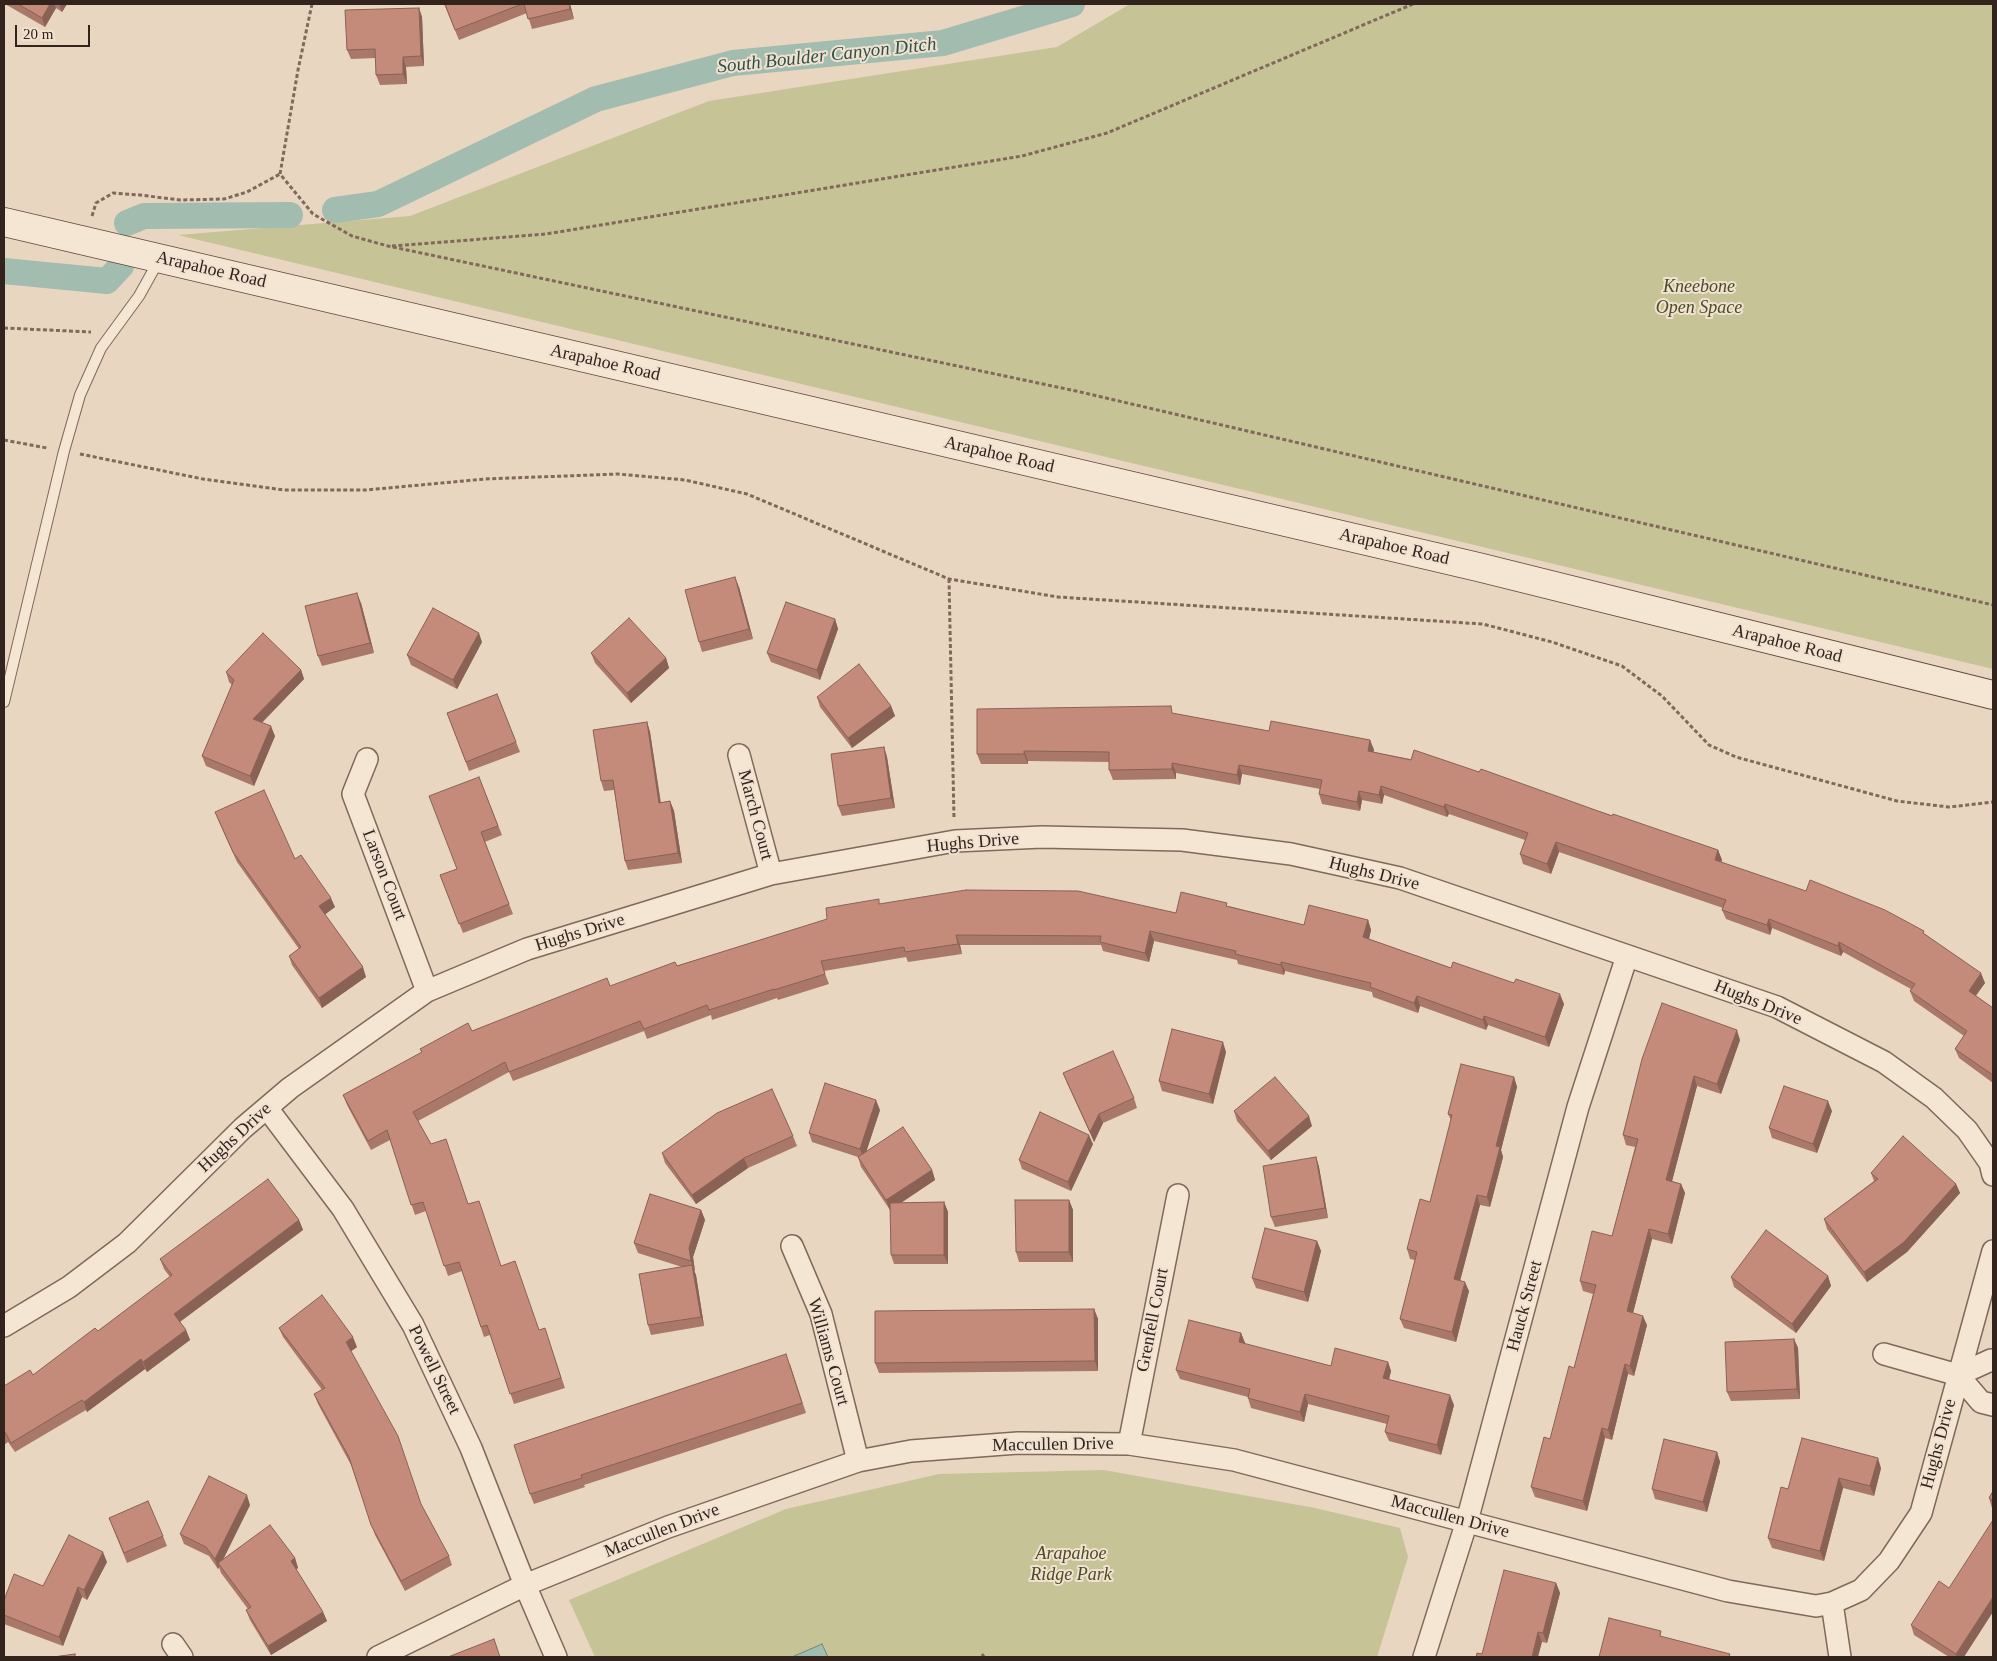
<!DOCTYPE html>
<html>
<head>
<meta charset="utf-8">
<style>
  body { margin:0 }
  #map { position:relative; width:1997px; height:1661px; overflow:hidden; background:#e9d6c1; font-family:"Times New Roman",serif }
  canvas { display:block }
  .frame { position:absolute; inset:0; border:5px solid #32231d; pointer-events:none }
  .scale { position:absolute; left:15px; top:25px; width:75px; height:22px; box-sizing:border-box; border:2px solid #32231d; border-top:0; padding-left:6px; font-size:15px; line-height:18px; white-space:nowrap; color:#32231d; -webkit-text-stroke:4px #f1e1d0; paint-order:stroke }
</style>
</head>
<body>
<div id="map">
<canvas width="1997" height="1661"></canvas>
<div class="frame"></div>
<div class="scale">20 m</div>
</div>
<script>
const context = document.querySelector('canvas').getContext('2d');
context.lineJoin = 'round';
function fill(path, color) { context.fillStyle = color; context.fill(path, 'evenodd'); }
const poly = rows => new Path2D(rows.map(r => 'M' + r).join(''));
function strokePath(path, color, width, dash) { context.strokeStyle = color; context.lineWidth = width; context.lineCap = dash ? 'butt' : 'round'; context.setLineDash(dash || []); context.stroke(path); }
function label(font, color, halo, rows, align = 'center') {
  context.font = font + ' "Times New Roman",serif'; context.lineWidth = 4; context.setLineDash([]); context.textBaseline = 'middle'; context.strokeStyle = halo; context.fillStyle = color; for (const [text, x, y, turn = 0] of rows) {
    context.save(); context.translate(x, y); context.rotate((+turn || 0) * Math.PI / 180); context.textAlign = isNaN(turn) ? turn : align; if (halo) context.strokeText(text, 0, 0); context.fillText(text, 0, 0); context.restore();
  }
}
fill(poly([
  [1130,4,1993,4,1993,669,178,235,410,216,709,101,1057,47],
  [1104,1470,1315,1508,1400,1528,1408,1557,1377,1657,595,1657,569,1600,786,1509,939,1474]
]), '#c6c396');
const water = poly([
  [822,1644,828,1657,792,1657,822,1644]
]);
fill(water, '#a3bcb0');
strokePath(water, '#6b897c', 1);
strokePath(poly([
  [335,210,378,204,596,99,733,63,943,43,1072,4],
  [127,223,144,216,290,215],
  [4,271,107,281,121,266]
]), '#a3bcb0', 26);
const service = poly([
  [4,702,64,451,80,395,101,348,139,296,159,260]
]);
const minor = poly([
  [739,755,771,874],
  [367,759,353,794,427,991],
  [267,1108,343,1209,413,1325,471,1448,525,1585,556,1657],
  [792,1246,821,1314,858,1461],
  [4,1326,69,1287,127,1243,243,1128,290,1088,427,991,527,949,771,874,955,841,1042,837,1182,840,1291,854,1400,878,1777,1007,1884,1062,1934,1098,1967,1130,1990,1163,1993,1175],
  [1884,1354,1958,1375,1981,1402,1993,1405],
  [1958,1375,1991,1360,1993,1361],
  [1129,1444,1178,1195],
  [1832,1603,1840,1657],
  [173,1644,182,1657],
  [378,1657,525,1585,668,1527,858,1461,911,1451,1018,1443,1129,1444,1234,1460,1728,1591,1816,1606,1832,1603,1861,1590,1889,1561,1921,1513,1993,1251],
  [1424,1657,1467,1521,1578,1107,1627,956]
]);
const secondary = poly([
  [4,222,1478,567,1993,695]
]);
strokePath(service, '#81685a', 12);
strokePath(minor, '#81685a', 24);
strokePath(secondary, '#62493e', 30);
strokePath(poly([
  [312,4,298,70,280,174,313,214,352,236,388,246,1076,391,1993,605],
  [92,216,96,203,113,193,140,195,180,200,224,199,247,192,280,174],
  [392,246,546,234,1022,156,1107,133,1413,4],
  [4,328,91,332],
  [4,440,47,448],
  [80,454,203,479,284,490,366,490,485,479,618,474,685,480,747,494,949,579,1058,597,1483,624,1552,642,1622,666,1662,696,1709,745,1736,757,1897,801,1949,807,1993,802],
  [949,579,954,819],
  [982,1654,984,1657]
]), '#81685a', 3, [4, 2.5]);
strokePath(service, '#f5e5d3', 10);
strokePath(minor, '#f5e5d3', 21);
strokePath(secondary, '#f5e5d3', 28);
fill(poly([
  [5,4,67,4,62,12,56,8,45,27],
  [444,4,573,4,570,4,574,19,532,29,527,13,459,40],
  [419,8,422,17,424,66,406,67,407,84,380,85,376,75,376,58,351,59,347,50],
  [739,587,753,639,702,652,699,642],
  [361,603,374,653,322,666,318,656],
  [835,619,838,629,820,680,771,662,767,653],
  [482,642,457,689,411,665,407,655],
  [591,653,666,658,669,668,631,703,595,663],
  [301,670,304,679,262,723,275,736,254,786,206,766,202,756,232,685,229,682,226,672],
  [497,694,520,752,469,771,447,713],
  [817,697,891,706,895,716,852,748,820,707],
  [1174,714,1269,731,1370,740,1374,750,1373,752,1479,772,1718,850,1722,860,1721,862,1925,934,1985,983,1976,996,1993,1008,1993,1083,1959,1058,1955,1049,1964,1036,1914,1001,1910,991,1911,989,1843,952,1841,956,1772,928,1770,935,1726,919,1722,910,1723,908,1559,852,1551,874,1523,864,1520,854,1525,840,1449,814,1447,817,1384,795,1382,804,1362,800,1360,811,1322,804,1319,794,1320,789,1242,774,1240,785,1176,773,1176,779,1113,780,1109,770,1109,762,1028,761,1028,764,981,764,977,754],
  [647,722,650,732,661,803,670,801,674,811,682,863,628,870,625,861,614,790,604,791,601,781],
  [884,747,887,757,895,808,842,816,838,806],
  [479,777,502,835,485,842,513,914,463,933,440,875,457,869],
  [215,812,295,859,335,907,325,914,366,977,322,1008,292,965,289,956,299,949,237,862,219,822],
  [880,904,1176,913,1228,906,1304,925,1368,920,1371,930,1369,939,1451,968,1564,1004,1549,1047,1488,1025,1486,1030,1420,1006,1418,1013,1373,997,1372,992,1285,971,1284,975,1238,964,1237,960,1154,941,1149,962,1103,951,1101,945,960,945,962,954,908,962,906,957,824,971,829,984,778,1000,777,998,712,1020,711,1015,647,1039,644,1031,513,1081,509,1072,418,1121,431,1144,468,1204,501,1266,539,1330,548,1338,565,1388,514,1404,490,1335,484,1337,462,1271,448,1276,426,1211,415,1215,390,1140,371,1150,347,1105,343,1095,422,1053,420,1049,472,1031,610,986],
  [1740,1040,1721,1094,1697,1086,1672,1181,1681,1184,1685,1193,1672,1244,1652,1239,1633,1313,1647,1325,1634,1376,1628,1374,1612,1440,1605,1438,1587,1511,1535,1497,1531,1487,1550,1439,1574,1368,1593,1294,1583,1291,1580,1281,1612,1236,1635,1147,1626,1145,1623,1135,1642,1059],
  [1226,1052,1213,1104,1162,1091,1159,1081],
  [1063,1073,1134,1098,1137,1108,1103,1123,1094,1142,1067,1083],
  [1514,1077,1517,1087,1501,1150,1503,1157,1490,1207,1480,1205,1460,1280,1469,1291,1456,1342,1404,1328,1400,1319,1415,1260,1410,1259,1407,1249,1430,1202,1451,1120,1448,1114],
  [880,1110,866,1151,932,1170,935,1180,901,1203,944,1202,948,1212,948,1264,894,1264,891,1255,890,1210,861,1167,858,1157,812,1142,809,1133],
  [1234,1111,1312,1126,1271,1160,1237,1121],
  [1832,1111,1817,1153,1772,1138,1769,1128],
  [793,1136,797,1146,748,1168,696,1204,665,1163,662,1153],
  [1093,1144,1071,1191,1022,1169,1019,1160],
  [1316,1157,1319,1167,1328,1218,1275,1227,1271,1217],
  [1871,1173,1956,1184,1960,1193,1907,1252,1867,1282,1827,1229,1824,1219,1874,1181],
  [1069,1200,1073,1210,1073,1262,1019,1262,1016,1252],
  [701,1210,705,1220,693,1257,695,1271,694,1271,696,1275,704,1326,651,1335,648,1325,682,1267,638,1253,634,1243],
  [299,1220,303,1230,180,1322,186,1330,190,1340,147,1372,145,1369,87,1412,86,1410,15,1452,8,1442,4,1445,4,1386,33,1375,98,1331,170,1277,164,1269,160,1259],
  [1317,1241,1321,1251,1308,1302,1256,1288,1252,1278],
  [1828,1276,1831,1286,1796,1333,1734,1287,1731,1277],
  [1094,1309,1098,1319,1098,1371,879,1373,875,1363],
  [279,1328,357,1347,351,1351,421,1506,449,1556,452,1565,405,1591,375,1535,351,1465,318,1404,314,1394,322,1390,283,1337],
  [1241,1333,1245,1343,1244,1344,1331,1366,1388,1362,1391,1371,1389,1379,1454,1405,1441,1455,1389,1441,1385,1432,1387,1424,1308,1404,1304,1422,1251,1408,1248,1398,1248,1397,1180,1379,1176,1370],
  [1794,1339,1798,1348,1800,1399,1731,1401,1727,1392],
  [790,1364,806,1413,584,1485,585,1487,534,1504,530,1494],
  [1717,1452,1720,1462,1707,1512,1655,1499,1652,1489],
  [1881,1468,1874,1496,1843,1488,1824,1561,1772,1548,1768,1538,1788,1489],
  [1993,1491,1993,1508,1992,1508,1989,1498],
  [250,1505,223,1559,295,1558,298,1568,296,1569,323,1612,327,1621,271,1655,250,1620,246,1610,248,1609,221,1573,219,1567,218,1569,209,1556,184,1544,180,1534],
  [109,1518,163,1536,167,1546,127,1563],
  [107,1562,87,1600,82,1597,63,1646,4,1624,4,1600],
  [1556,1583,1560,1593,1547,1643,1542,1642,1476,1657,1482,1654],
  [1911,1625,1964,1657,1949,1657,1914,1635]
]), '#a97869');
fill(poly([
  [50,4,54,4,56,8,45,27,42,18],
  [59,4,67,4,62,12],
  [569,4,570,4,574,19,570,9],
  [419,8,422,17,424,66,421,56],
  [403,57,406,67,407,84,403,74],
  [735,577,739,587,753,639,749,629],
  [357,593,361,603,374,653,370,643],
  [835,619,838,629,820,680,817,670],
  [479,633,482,642,457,689,453,680],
  [666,658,669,668,631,703,627,693],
  [301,670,304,679,256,728,253,719],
  [891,706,895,716,852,748,848,738],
  [647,722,650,732,662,813,659,803],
  [271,726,275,736,254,786,250,776],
  [1370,740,1374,750,1372,761,1368,751],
  [884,747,887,757,895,808,891,798],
  [1024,751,1028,761,1028,764,1024,754],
  [1172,763,1176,773,1176,779,1172,769],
  [1239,765,1242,774,1240,785,1237,775],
  [1381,786,1384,795,1382,804,1379,795],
  [1359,791,1362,800,1360,811,1357,802],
  [670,801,674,811,682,863,678,853],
  [1445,804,1449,814,1447,817,1444,807],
  [1556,842,1559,852,1551,874,1547,864],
  [1718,850,1722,860,1719,869,1715,860],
  [331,898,335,907,323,916,319,906],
  [1769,919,1772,928,1770,935,1767,925],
  [1368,920,1371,930,1367,947,1363,937],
  [1150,931,1154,941,1149,962,1145,953],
  [956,935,960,945,962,954,958,944],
  [1839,942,1843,952,1841,956,1838,946],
  [1281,962,1285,971,1284,975,1281,965],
  [363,967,366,977,322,1008,319,998],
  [1981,973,1985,983,1972,1000,1969,991],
  [1560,994,1564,1004,1549,1047,1545,1037],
  [1417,996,1420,1006,1418,1013,1414,1003],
  [1484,1016,1488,1025,1486,1030,1483,1020],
  [1737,1030,1740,1040,1721,1094,1717,1084],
  [1223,1042,1226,1052,1213,1104,1209,1094],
  [1694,1076,1697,1086,1670,1189,1666,1180],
  [1514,1077,1517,1087,1501,1150,1503,1157,1490,1207,1487,1197,1496,1146],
  [876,1100,880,1110,864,1159,860,1149],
  [1828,1101,1832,1111,1817,1153,1813,1144],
  [1099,1114,1103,1123,1094,1142,1090,1132],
  [1309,1116,1312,1126,1271,1160,1268,1151],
  [1089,1135,1093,1144,1071,1191,1068,1182],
  [1316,1157,1319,1167,1328,1218,1325,1208],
  [744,1158,748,1168,696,1204,692,1195],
  [932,1170,935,1180,890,1210,886,1200],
  [1681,1184,1685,1193,1672,1244,1668,1234],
  [1956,1184,1960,1193,1907,1252,1867,1282,1864,1272],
  [1477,1195,1480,1205,1458,1289,1454,1279],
  [1069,1200,1073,1210,1073,1262,1069,1252],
  [944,1202,948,1212,948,1264,944,1255],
  [701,1210,705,1220,693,1257,695,1271,691,1261,689,1248],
  [299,1220,303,1230,178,1323,174,1314],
  [1649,1229,1652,1239,1631,1321,1627,1311],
  [1317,1241,1321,1251,1308,1302,1304,1292],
  [692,1265,696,1275,704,1326,701,1317],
  [1828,1276,1831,1286,1796,1333,1792,1324],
  [1465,1282,1469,1291,1456,1342,1452,1332],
  [1094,1309,1098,1319,1098,1371,1095,1361],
  [1643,1316,1647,1325,1634,1376,1630,1366],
  [186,1330,190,1340,147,1372,143,1362],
  [1241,1333,1245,1343,1242,1352,1239,1342],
  [353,1337,357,1347,350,1352,346,1342],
  [1794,1339,1798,1348,1800,1399,1797,1389],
  [141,1359,145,1369,87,1412,84,1402],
  [1388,1362,1391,1371,1387,1388,1383,1378],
  [1625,1364,1628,1374,1612,1440,1608,1430],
  [1305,1394,1308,1404,1304,1422,1300,1412],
  [1450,1395,1454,1405,1441,1455,1437,1445],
  [1602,1428,1605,1438,1587,1511,1583,1501],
  [1717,1452,1720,1462,1707,1512,1703,1502],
  [1878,1458,1881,1468,1874,1496,1870,1486],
  [1839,1478,1843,1488,1824,1561,1820,1551],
  [247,1495,250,1505,220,1566,218,1563,219,1567,218,1569,215,1559],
  [103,1552,107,1562,87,1600,84,1590],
  [295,1558,298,1568,295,1570,291,1561],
  [1556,1583,1560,1593,1547,1643,1543,1633],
  [78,1587,82,1597,63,1646,59,1637],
  [1993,1597,1993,1612,1964,1657,1957,1657,1956,1654],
  [323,1612,327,1621,271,1655,268,1646],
  [1538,1632,1542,1642,1538,1657,1532,1657]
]), '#896155');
const building = poly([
  [18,4,50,4,42,18,18,4],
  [445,4,522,4,455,30,445,4],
  [524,4,569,4,570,9,528,19,524,4],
  [419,8,421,56,403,57,403,74,376,75,375,49,347,50,345,10,419,8],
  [735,577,749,629,699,642,685,590,735,577],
  [357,593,370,643,318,656,305,606,357,593],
  [786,602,835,619,817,670,767,653,786,602],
  [433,608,479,633,453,680,407,655,433,608],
  [629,618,666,658,627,693,591,653,629,618],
  [263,633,301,670,253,719,271,726,250,776,202,756,234,680,226,672,263,633],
  [859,664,891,706,848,738,817,697,859,664],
  [497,694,516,742,466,762,447,713,497,694],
  [1171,706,1172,713,1269,731,1271,721,1370,740,1368,751,1411,760,1414,750,1479,772,1481,769,1612,816,1613,814,1718,850,1715,860,1806,891,1810,880,1885,910,1924,931,1923,933,1981,973,1969,991,1993,1008,1993,1075,1955,1049,1967,1031,1910,991,1915,984,1839,942,1838,946,1769,919,1767,925,1722,910,1726,900,1556,842,1547,864,1520,854,1528,833,1445,804,1444,807,1381,786,1379,795,1359,791,1357,802,1319,794,1322,780,1239,765,1237,775,1172,763,1172,769,1109,770,1109,752,1024,751,1024,754,977,754,977,709,1171,706],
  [647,722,659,803,670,801,678,853,625,861,613,780,601,781,593,730,647,722],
  [884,747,891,798,838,806,831,754,884,747],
  [479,777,498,826,481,832,509,904,459,924,440,875,457,869,429,796,479,777],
  [264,790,295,859,301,855,331,898,319,906,363,967,319,998,289,956,301,947,233,852,215,812,264,790],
  [966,890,1078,891,1176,913,1181,892,1227,903,1226,906,1304,925,1309,905,1368,920,1363,937,1451,968,1453,962,1514,983,1516,979,1560,994,1545,1037,1484,1016,1483,1020,1417,996,1414,1003,1370,987,1371,983,1281,962,1281,965,1235,954,1236,951,1150,931,1145,953,1100,942,1101,936,956,935,958,944,905,952,904,947,821,961,825,974,774,990,774,989,709,1010,707,1005,644,1029,640,1021,509,1072,505,1062,413,1112,431,1144,446,1139,468,1204,479,1201,501,1266,515,1261,539,1330,545,1328,561,1378,510,1394,487,1325,481,1327,459,1262,444,1266,423,1202,411,1205,387,1130,368,1141,343,1095,422,1052,420,1049,468,1023,472,1031,607,978,610,986,675,962,677,966,827,919,826,908,879,899,879,904,966,890],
  [1662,1003,1737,1030,1717,1084,1694,1076,1666,1180,1681,1184,1668,1234,1649,1229,1627,1311,1643,1316,1630,1366,1625,1364,1608,1430,1602,1428,1583,1501,1531,1487,1544,1437,1550,1439,1569,1366,1574,1368,1596,1285,1580,1281,1592,1231,1612,1236,1638,1139,1623,1135,1642,1059,1662,1003],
  [1172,1029,1223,1042,1209,1094,1159,1081,1172,1029],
  [1113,1051,1134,1098,1099,1114,1090,1132,1063,1073,1113,1051],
  [1461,1064,1514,1077,1496,1146,1500,1147,1487,1197,1477,1195,1454,1279,1465,1282,1452,1332,1400,1319,1417,1252,1407,1249,1420,1199,1430,1202,1452,1115,1448,1114,1461,1064],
  [1275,1077,1309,1116,1268,1151,1234,1111,1275,1077],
  [825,1083,876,1100,860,1149,809,1133,825,1083],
  [1784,1086,1828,1101,1813,1144,1769,1128,1784,1086],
  [772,1089,793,1136,744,1158,692,1195,662,1153,717,1113,772,1089],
  [1040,1112,1089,1135,1068,1182,1019,1160,1040,1112],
  [903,1127,932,1170,886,1200,858,1157,903,1127],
  [1903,1136,1956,1184,1904,1242,1864,1272,1824,1219,1878,1179,1871,1173,1903,1136],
  [1316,1157,1325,1208,1271,1217,1263,1166,1316,1157],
  [268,1179,299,1220,174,1314,186,1330,143,1362,141,1359,84,1402,82,1400,11,1443,5,1432,4,1433,4,1386,30,1370,33,1375,95,1328,98,1331,172,1275,160,1259,268,1179],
  [650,1194,701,1210,689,1248,691,1261,634,1243,650,1194],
  [1015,1200,1069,1200,1069,1252,1016,1252,1015,1200],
  [944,1202,944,1255,891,1255,890,1203,944,1202],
  [1265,1228,1317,1241,1304,1292,1252,1278,1265,1228],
  [1766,1230,1828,1276,1792,1324,1731,1277,1766,1230],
  [692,1265,701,1317,648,1325,639,1274,692,1265],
  [322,1295,353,1337,346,1342,398,1436,421,1504,449,1556,401,1581,371,1525,349,1457,314,1394,325,1388,279,1328,322,1295],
  [1094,1309,1095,1361,875,1363,875,1311,1094,1309],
  [1189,1320,1241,1333,1239,1342,1331,1366,1335,1348,1388,1362,1383,1378,1450,1395,1437,1445,1385,1432,1389,1416,1305,1394,1300,1412,1248,1398,1250,1389,1176,1370,1189,1320],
  [1794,1339,1797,1389,1727,1392,1725,1342,1794,1339],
  [786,1354,802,1403,581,1475,582,1478,530,1494,514,1445,786,1354],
  [1802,1438,1878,1458,1870,1486,1839,1478,1820,1551,1768,1538,1781,1487,1788,1489,1802,1438],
  [1664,1439,1717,1452,1703,1502,1652,1489,1664,1439],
  [209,1476,247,1495,215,1559,206,1547,180,1534,209,1476],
  [1993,1491,1993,1501,1989,1498,1993,1491],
  [148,1501,163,1536,124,1553,109,1518,148,1501],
  [1993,1520,1993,1597,1956,1654,1911,1625,1939,1581,1949,1588,1993,1520],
  [270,1525,295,1558,291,1561,323,1612,268,1646,246,1610,251,1607,218,1563,270,1525],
  [69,1535,103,1552,84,1590,78,1587,59,1637,4,1615,4,1600,14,1574,43,1586,69,1535],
  [1504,1570,1556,1583,1543,1633,1538,1632,1532,1657,1476,1657,1477,1653,1482,1654,1504,1570],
  [1609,1618,1661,1631,1660,1636,1730,1654,1729,1657,1599,1657,1609,1618],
  [494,1639,500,1657,448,1657,494,1639],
  [75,1654,75,1657,53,1657,75,1654]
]);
fill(building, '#c48b7a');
strokePath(building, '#896155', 1);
label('18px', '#32231d', '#f1e1d0', [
  ["Arapahoe Road",211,270,13],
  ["Arapahoe Road",605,363,13],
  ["Arapahoe Road",999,455,13],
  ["Arapahoe Road",1394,547,13],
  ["Arapahoe Road",1787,644,14],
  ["March Court",755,815,75],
  ["Hughs Drive",973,843,-5],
  ["Hughs Drive",1374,874,14],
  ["Larson Court",384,875,69],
  ["Hughs Drive",580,933,-17],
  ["Hughs Drive",1758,1003,22],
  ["Hughs Drive",235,1138,-43],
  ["Hauck Street",1525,1306,-75],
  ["Grenfell Court",1153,1320,-79],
  ["Williams Court",828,1352,74],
  ["Powell Street",434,1370,64],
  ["Hughs Drive",1939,1444,-75],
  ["Maccullen Drive",1053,1445,-1],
  ["Maccullen Drive",1450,1517,15],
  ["Maccullen Drive",662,1531,-21]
]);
label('italic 18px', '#4a4c26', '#f1e1d0', [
  ["Kneebone",1699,287],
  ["Open Space",1699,308],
  ["Arapahoe",1071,1554],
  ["Ridge Park",1071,1575]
]);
label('italic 19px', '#2e5048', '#f1e1d0', [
  ["South Boulder Canyon Ditch",827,56,-6]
]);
</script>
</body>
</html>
